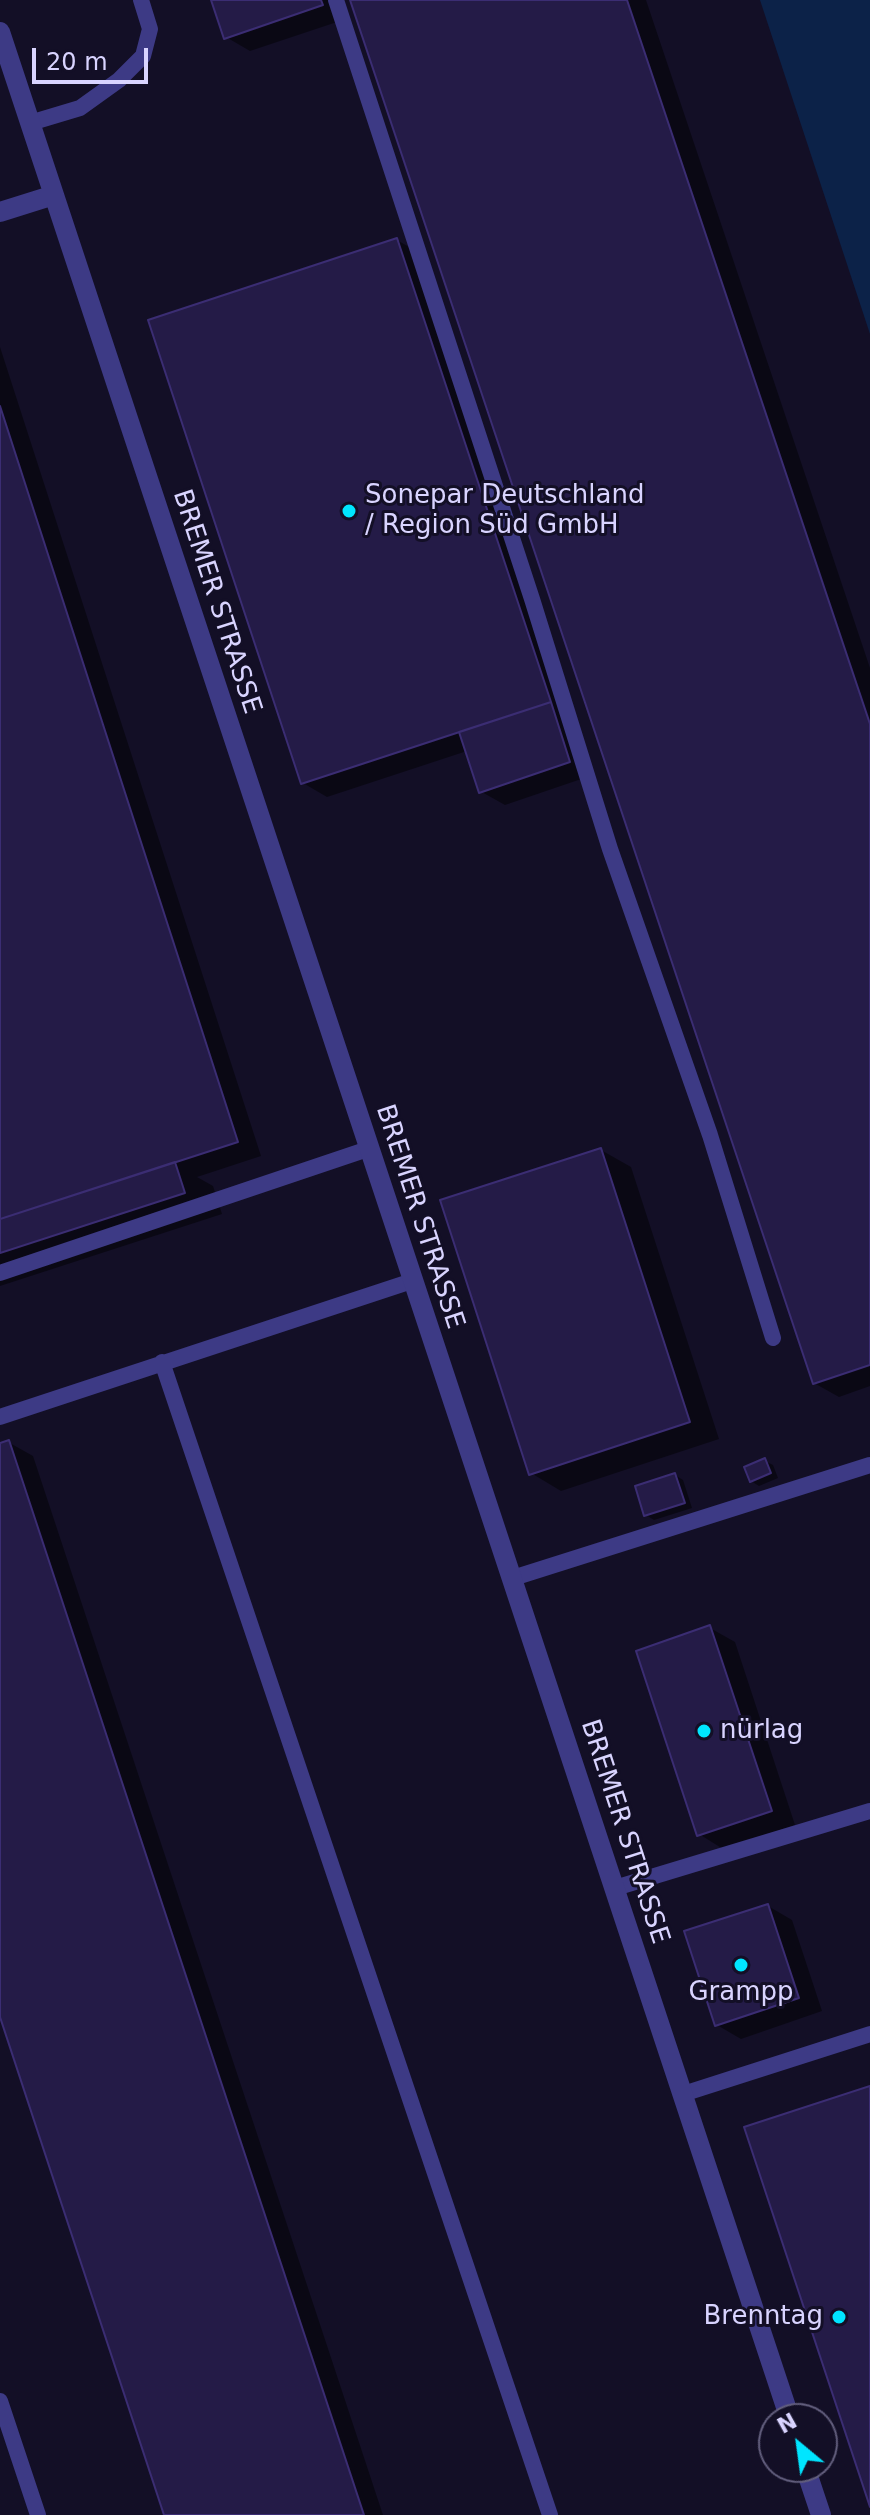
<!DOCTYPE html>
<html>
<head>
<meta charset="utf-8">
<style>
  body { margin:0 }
  #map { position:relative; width:870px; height:2515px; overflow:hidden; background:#130f26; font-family:"DejaVu Sans",sans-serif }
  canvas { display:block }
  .north { position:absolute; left:758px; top:2403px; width:80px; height:80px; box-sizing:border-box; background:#130f26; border:2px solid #625e7d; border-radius:50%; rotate:331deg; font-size:22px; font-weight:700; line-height:32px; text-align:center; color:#d9d4ff }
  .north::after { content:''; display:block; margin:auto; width:28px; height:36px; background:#00e5ff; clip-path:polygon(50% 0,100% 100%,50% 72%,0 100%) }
  .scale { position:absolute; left:32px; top:48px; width:116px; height:36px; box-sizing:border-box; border:4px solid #d9d4ff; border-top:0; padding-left:10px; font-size:24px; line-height:28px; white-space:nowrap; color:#d9d4ff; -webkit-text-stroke:6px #130f26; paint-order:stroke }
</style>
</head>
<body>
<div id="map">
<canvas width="870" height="2515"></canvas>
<div class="north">N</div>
<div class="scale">20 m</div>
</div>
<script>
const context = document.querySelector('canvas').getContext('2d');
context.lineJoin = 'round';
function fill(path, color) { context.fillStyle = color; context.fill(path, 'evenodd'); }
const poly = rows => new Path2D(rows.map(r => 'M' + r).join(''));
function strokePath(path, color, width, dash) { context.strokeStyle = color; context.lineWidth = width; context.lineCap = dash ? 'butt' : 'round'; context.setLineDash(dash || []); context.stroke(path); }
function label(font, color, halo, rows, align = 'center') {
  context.font = font + ' "DejaVu Sans",sans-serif'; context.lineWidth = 6; context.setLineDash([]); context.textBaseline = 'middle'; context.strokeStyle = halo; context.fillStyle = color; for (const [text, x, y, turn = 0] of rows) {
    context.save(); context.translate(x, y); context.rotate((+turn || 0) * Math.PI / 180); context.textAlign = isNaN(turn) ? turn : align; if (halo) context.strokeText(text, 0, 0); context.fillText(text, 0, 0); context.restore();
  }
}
fill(poly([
  [760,0,870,0,870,334]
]), '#0c2248');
fill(poly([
  [213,0,340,0,346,19,250,51,226,37],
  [352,0,646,0,870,668,870,1386,839,1397,814,1383],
  [397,240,421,254,593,775,505,805,480,791,467,751,327,797,303,783],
  [0,347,261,1156,197,1177,213,1186,222,1214,0,1286],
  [601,1150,631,1167,719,1439,561,1491,531,1473],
  [8,1442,33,1456,383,2515,167,2515,0,2011,0,1445],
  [765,1461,773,1465,778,1478,759,1486,751,1481],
  [675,1475,683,1480,692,1508,654,1520,646,1515],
  [710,1628,735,1642,795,1825,723,1849,699,1834],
  [768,1906,792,1920,822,2011,741,2039,717,2025]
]), '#0007');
const building = poly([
  [211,0,321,0,323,5,224,39,211,0],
  [350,0,627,0,870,724,870,1365,813,1384,350,0],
  [397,238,551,702,301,784,148,320,397,238],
  [0,406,238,1142,0,1219,0,406],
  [551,702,570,762,479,793,459,732,551,702],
  [601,1148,690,1422,529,1475,440,1200,601,1148],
  [175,1162,185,1193,0,1253,0,1219,175,1162],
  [9,1440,364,2515,164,2515,0,2017,0,1443,9,1440],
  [765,1458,771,1473,750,1482,744,1467,765,1458],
  [675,1473,685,1503,644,1516,635,1486,675,1473],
  [710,1625,772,1811,697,1836,636,1651,710,1625],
  [768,1904,799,1998,715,2026,684,1931,768,1904],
  [870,2086,870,2507,744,2127,870,2086]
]);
fill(building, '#241b47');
strokePath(building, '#3b2d73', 2);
strokePath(poly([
  [336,0,532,599,610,849,710,1135,773,1338],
  [30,123,80,108,119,80,143,56,150,29,141,0],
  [0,1273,368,1149],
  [162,1362,550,2515],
  [0,1417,412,1281],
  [513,1578,870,1465],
  [615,1888,870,1811],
  [683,2094,870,2034],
  [0,2401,38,2515]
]), '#3d3a85', 16);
strokePath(poly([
  [0,32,790,2419],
  [0,212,54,195],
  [805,2467,821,2515]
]), '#3d3a85', 20);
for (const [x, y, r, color] of [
  [349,511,8,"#00e5ff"],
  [704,1731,8,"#00e5ff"],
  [741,1965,8,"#00e5ff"],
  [839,2317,8,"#00e5ff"]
]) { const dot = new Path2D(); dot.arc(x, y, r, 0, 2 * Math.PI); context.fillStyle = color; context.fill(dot); strokePath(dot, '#130f26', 3); }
label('26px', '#d9d4ff', '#130f26', [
  ["Sonepar Deutschland",365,496],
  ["/ Region Süd GmbH",365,526],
  ["nürlag",720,1731],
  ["Grampp",741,1993,"center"],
  ["Brenntag",823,2317,"right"]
], 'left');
label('26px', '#d9d4ff', '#130f26', [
  ["BREMER STRASSE",216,602,72],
  ["BREMER STRASSE",419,1217,72],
  ["BREMER STRASSE",624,1832,72]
]);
</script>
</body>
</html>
